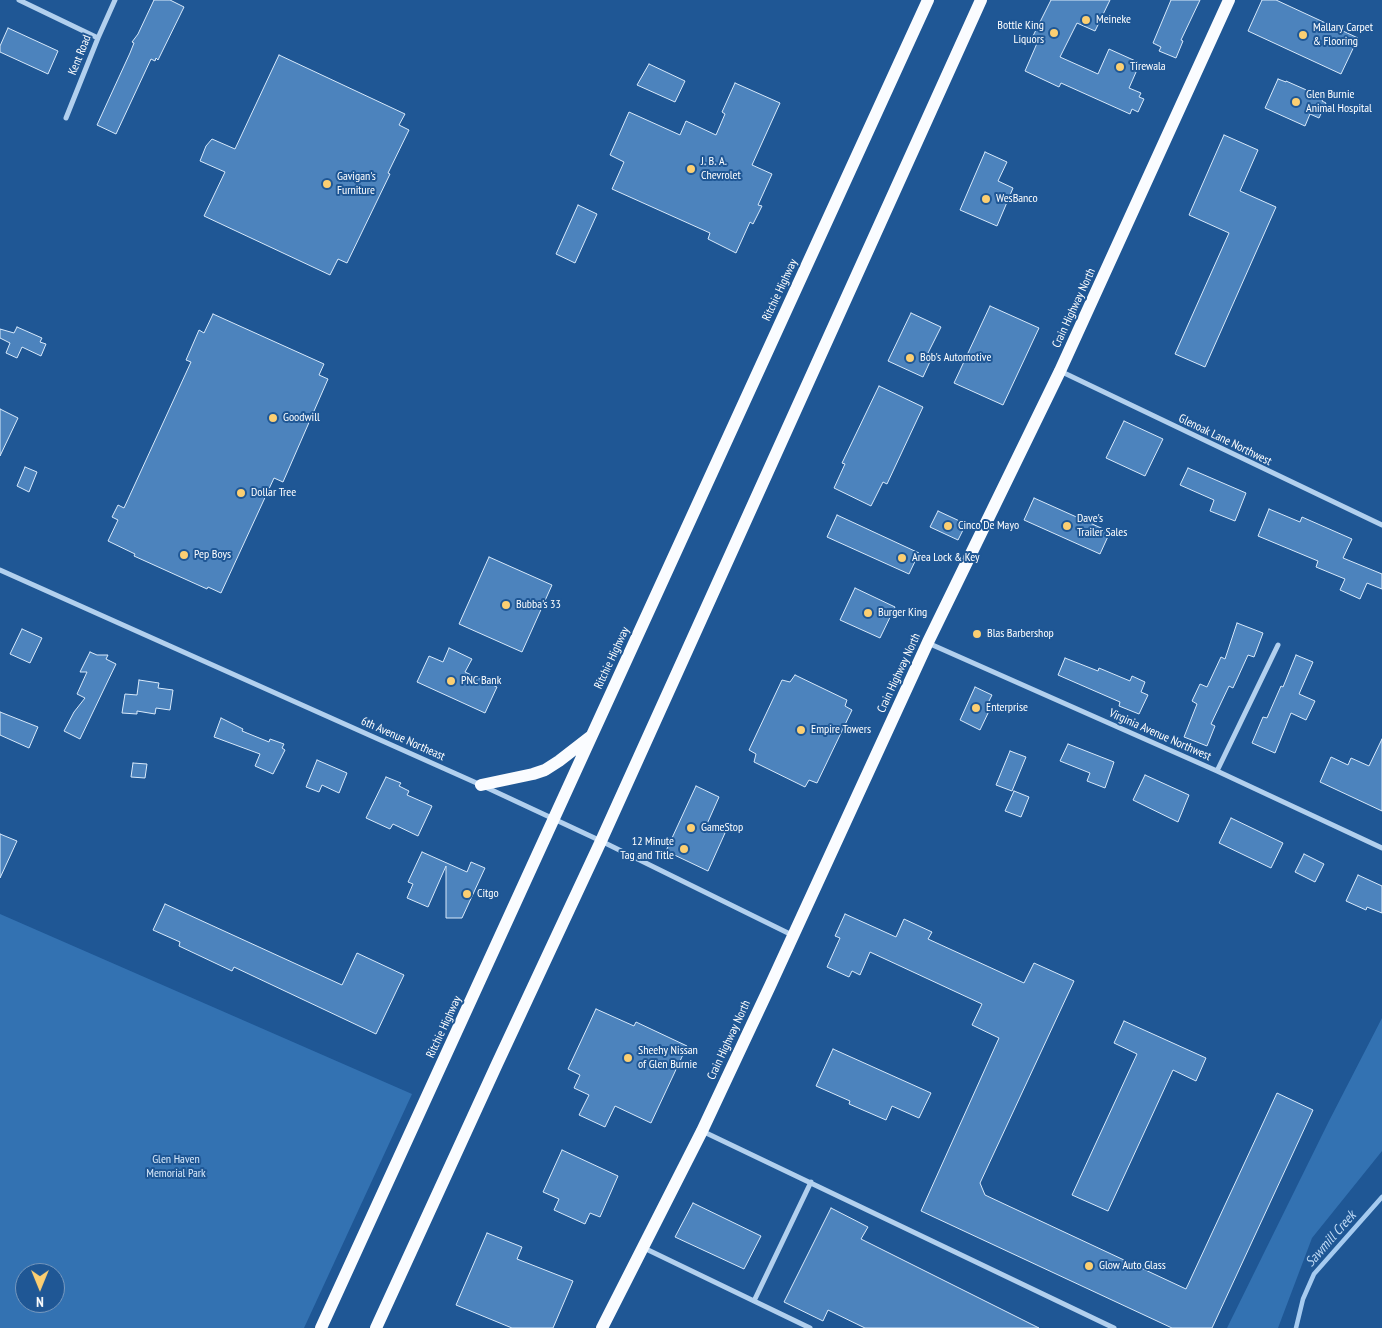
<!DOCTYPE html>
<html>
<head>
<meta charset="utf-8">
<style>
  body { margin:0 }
  #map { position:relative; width:1382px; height:1328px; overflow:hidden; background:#1f5795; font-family:"PT Sans Narrow",sans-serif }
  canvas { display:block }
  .north { position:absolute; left:15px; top:1263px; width:50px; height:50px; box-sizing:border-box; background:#1f5795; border:1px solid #799abf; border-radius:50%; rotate:180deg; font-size:14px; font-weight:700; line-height:20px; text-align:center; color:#fff }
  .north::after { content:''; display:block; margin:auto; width:18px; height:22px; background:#fccf72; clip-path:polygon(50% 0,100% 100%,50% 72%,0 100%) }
</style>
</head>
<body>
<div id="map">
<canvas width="1382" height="1328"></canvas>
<div class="north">N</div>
</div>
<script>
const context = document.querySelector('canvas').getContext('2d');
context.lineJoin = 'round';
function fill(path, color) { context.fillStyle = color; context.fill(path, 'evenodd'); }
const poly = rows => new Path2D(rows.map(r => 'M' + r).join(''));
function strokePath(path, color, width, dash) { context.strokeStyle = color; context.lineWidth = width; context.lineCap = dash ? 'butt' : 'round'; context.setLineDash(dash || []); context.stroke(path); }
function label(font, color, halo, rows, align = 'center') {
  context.font = font + ' "PT Sans Narrow",sans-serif'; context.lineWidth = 4; context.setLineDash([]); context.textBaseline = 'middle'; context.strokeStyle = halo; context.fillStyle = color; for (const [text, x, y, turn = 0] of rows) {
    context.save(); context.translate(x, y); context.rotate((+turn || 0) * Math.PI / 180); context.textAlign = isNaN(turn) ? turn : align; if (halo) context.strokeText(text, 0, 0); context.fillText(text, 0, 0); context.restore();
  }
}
fill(poly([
  [0,914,412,1094,304,1328,0,1328],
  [25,1273,55,1273,55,1303,25,1303],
  [1382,1018,1382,1151,1312,1238,1278,1328,1227,1328,1329,1121]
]), '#3372b2');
strokePath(poly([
  [1296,1328,1303,1299,1314,1274,1382,1197]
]), '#a6cbf0', 4.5);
const building = poly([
  [154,0,170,0,184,7,158,60,156,58,155,61,151,59,116,134,97,125,130,53,134,43,132,42,138,34,154,0],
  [1051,0,1110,0,1095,31,1077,23,1060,57,1098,74,1109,49,1140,63,1129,88,1141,93,1139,97,1144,99,1138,112,1132,109,1130,114,1061,83,1059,87,1025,71,1038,41,1032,38,1051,0],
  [1171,0,1200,0,1181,40,1183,41,1176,58,1159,51,1161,47,1153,43,1171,0],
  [1262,0,1276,0,1358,38,1341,74,1248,31,1262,0],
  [8,28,58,51,48,74,0,52,0,46,8,28],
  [279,55,405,114,399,125,409,130,388,173,390,174,347,263,338,259,330,275,204,216,225,172,200,161,206,146,212,139,235,149,279,55],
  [649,64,685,81,675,102,637,85,649,64],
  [1278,79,1286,82,1286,81,1320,96,1319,97,1323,99,1322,101,1326,103,1319,118,1310,114,1305,126,1265,108,1278,79],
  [735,83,780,103,752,165,772,174,758,205,762,206,753,224,750,222,736,253,708,239,710,233,612,189,624,162,610,155,629,112,680,135,686,121,716,135,725,114,722,112,735,83],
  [1224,135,1258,150,1240,191,1276,207,1205,367,1175,354,1229,233,1189,215,1224,135],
  [985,152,1007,162,998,181,1013,188,997,226,960,210,985,152],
  [578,205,597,214,575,263,556,254,578,205],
  [990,306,1039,328,1003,405,954,383,990,306],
  [911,313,941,327,928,353,933,355,923,377,888,361,911,313],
  [213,314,324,364,319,375,328,379,283,482,274,478,221,593,208,587,207,589,134,556,135,554,108,541,118,520,112,517,118,505,124,508,191,362,186,360,199,330,204,333,213,314],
  [17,327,42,338,40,342,46,344,41,356,22,347,17,358,6,353,10,343,0,338,0,329,14,333,17,327],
  [879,386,923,407,887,484,883,482,871,506,834,488,845,464,842,463,879,386],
  [0,409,18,418,0,456,0,409],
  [1124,421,1163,439,1145,476,1106,458,1124,421],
  [25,467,37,472,29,492,17,486,25,467],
  [1188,468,1246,493,1235,521,1210,511,1214,500,1180,485,1188,468],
  [1034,498,1110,532,1100,554,1024,520,1034,498],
  [1269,509,1300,522,1302,517,1352,539,1343,558,1382,574,1382,589,1367,583,1360,599,1340,590,1345,579,1316,567,1318,561,1258,536,1269,509],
  [938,511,966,524,958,540,930,527,938,511],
  [837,515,919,553,909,574,827,537,837,515],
  [489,557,552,585,522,652,459,624,489,557],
  [855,588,895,607,880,638,840,620,855,588],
  [1237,623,1263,633,1254,657,1248,655,1233,688,1229,686,1211,724,1215,726,1207,746,1184,737,1197,704,1192,701,1200,684,1207,687,1221,657,1225,659,1237,623],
  [22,629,42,638,30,663,10,654,22,629],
  [449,648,472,659,465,672,497,687,485,713,417,682,429,656,443,662,449,648],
  [90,652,97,655,108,655,106,659,116,664,80,739,64,731,74,712,85,698,77,694,87,672,80,672,90,652],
  [1296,655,1313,662,1299,694,1315,701,1306,720,1291,713,1275,753,1252,743,1263,717,1267,718,1281,686,1283,687,1296,655],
  [1065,658,1098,671,1099,668,1130,681,1132,676,1145,682,1141,692,1148,695,1139,714,1119,706,1120,702,1058,675,1065,658],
  [795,675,847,700,845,706,852,710,817,783,809,780,805,787,754,762,756,754,749,750,782,680,790,682,795,675],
  [139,680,159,683,158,688,173,690,170,710,156,708,155,714,137,711,137,714,122,713,125,694,137,695,139,680],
  [975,687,992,695,986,707,990,709,980,730,960,720,975,687],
  [0,712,38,727,29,748,0,735,0,712],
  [221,718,243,729,242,731,269,742,270,739,284,744,282,748,285,750,273,774,255,766,260,754,214,737,221,718],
  [1382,739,1382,811,1320,782,1331,757,1348,765,1351,758,1369,766,1382,739],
  [1068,744,1114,762,1105,788,1087,781,1090,773,1060,761,1068,744],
  [1010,751,1026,757,1012,791,996,785,1010,751],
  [317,760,347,773,339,793,322,785,319,792,306,787,317,760],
  [133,763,147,764,145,778,131,777,133,763],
  [1145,775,1189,795,1178,822,1133,800,1145,775],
  [386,777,401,783,399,786,409,791,407,795,432,806,418,836,393,824,390,829,366,818,386,777],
  [696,786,719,797,707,824,725,833,708,871,666,851,696,786],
  [1014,791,1029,797,1021,817,1005,811,1014,791],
  [1231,818,1283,843,1271,868,1219,843,1231,818],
  [0,834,17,841,0,878,0,834],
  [422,852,467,872,471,862,485,868,462,918,446,918,446,866,428,907,407,898,413,884,408,882,422,852],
  [1304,854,1324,864,1315,882,1295,872,1304,854],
  [1358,875,1382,886,1382,913,1367,907,1366,910,1346,901,1358,875],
  [165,904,342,985,357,953,404,975,376,1034,234,967,232,971,179,946,180,942,153,930,165,904],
  [845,914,896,937,904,919,932,932,928,939,1024,983,1034,963,1074,981,980,1183,985,1195,1186,1289,1277,1093,1313,1110,1212,1328,1172,1328,921,1211,999,1038,972,1025,982,1004,870,952,860,975,852,971,849,977,827,967,840,938,835,936,845,914],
  [596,1009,634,1026,636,1022,687,1046,651,1123,615,1106,605,1127,579,1115,589,1095,574,1088,580,1075,568,1069,596,1009],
  [1124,1021,1206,1058,1196,1081,1173,1070,1108,1211,1072,1195,1137,1054,1114,1043,1124,1021],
  [833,1049,931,1093,919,1118,892,1106,886,1120,849,1104,850,1101,816,1086,833,1049],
  [562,1150,618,1176,600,1217,590,1213,585,1224,554,1210,559,1199,543,1192,562,1150],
  [693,1203,761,1236,744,1269,675,1237,693,1203],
  [831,1208,868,1227,861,1239,1039,1328,865,1328,828,1310,823,1321,784,1302,831,1208],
  [487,1233,522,1247,517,1259,573,1281,553,1328,512,1328,456,1305,487,1233]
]);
fill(building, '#4c83bd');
strokePath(building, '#d8e9fa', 1);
strokePath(poly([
  [19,0,98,38],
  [66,118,98,38,115,0],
  [1060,371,1382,525],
  [0,570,481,785,601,841,792,935],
  [928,643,1217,771,1382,848],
  [1217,771,1278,645],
  [702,1131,1114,1328],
  [644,1248,810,1328],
  [754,1301,811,1182]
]), '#b2d0ee', 5);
strokePath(poly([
  [481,785,533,774,545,770,559,761,590,737],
  [321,1328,928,0],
  [376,1328,497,1064,601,841,981,0],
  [602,1328,702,1131,770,986,928,642,1060,371,1229,0]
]), '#fafcff', 12);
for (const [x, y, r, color] of [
  [1086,20,5,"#fccf72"],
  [1054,33,5,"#fccf72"],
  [1303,35,5,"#fccf72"],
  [1120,67,5,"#fccf72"],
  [1296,102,5,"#fccf72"],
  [691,169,5,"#fccf72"],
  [327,184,5,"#fccf72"],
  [986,199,5,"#fccf72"],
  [910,358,5,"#fccf72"],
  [273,418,5,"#fccf72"],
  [241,493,5,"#fccf72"],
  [948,526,5,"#fccf72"],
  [1067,526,5,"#fccf72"],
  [184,555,5,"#fccf72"],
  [902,558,5,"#fccf72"],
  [506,605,5,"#fccf72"],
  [868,613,5,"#fccf72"],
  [977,634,5,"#fccf72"],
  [451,681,5,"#fccf72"],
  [976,708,5,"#fccf72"],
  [801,730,5,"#fccf72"],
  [691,828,5,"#fccf72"],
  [684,849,5,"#fccf72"],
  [467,894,5,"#fccf72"],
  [628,1058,5,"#fccf72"],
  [1089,1266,5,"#fccf72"]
]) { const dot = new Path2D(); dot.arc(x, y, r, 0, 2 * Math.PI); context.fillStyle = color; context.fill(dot); strokePath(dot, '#1f5795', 2); }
label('12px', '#fff', '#1f5795', [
  ["Meineke",1096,20],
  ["Bottle King",1044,26,"right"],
  ["Liquors",1044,40,"right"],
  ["Mallary Carpet",1313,28],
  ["& Flooring",1313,42],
  ["Tirewala",1130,67],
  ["Glen Burnie",1306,95],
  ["Animal Hospital",1306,109],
  ["J. B. A.",701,162],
  ["Chevrolet",701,176],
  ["Gavigan's",337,177],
  ["Furniture",337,191],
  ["WesBanco",996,199],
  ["Bob's Automotive",920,358],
  ["Goodwill",283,418],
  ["Dollar Tree",251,493],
  ["Dave's",1077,519],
  ["Trailer Sales",1077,533],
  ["Cinco De Mayo",958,526],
  ["Pep Boys",194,555],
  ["Area Lock & Key",912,558],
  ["Bubba's 33",516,605],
  ["Burger King",878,613],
  ["Blas Barbershop",987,634],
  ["PNC Bank",461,681],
  ["Enterprise",986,708],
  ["Empire Towers",811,730],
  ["GameStop",701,828],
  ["12 Minute",674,842,"right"],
  ["Tag and Title",674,856,"right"],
  ["Citgo",477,894],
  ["Sheehy Nissan",638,1051],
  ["of Glen Burnie",638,1065],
  ["Glow Auto Glass",1099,1266]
], 'left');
label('12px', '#fff', '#1f5795', [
  ["Kent Road",80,55,-68],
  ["Ritchie Highway",780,290,-65],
  ["Crain Highway North",1074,308,-65],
  ["Glenoak Lane Northwest",1225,440,26],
  ["Ritchie Highway",612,658,-65],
  ["Crain Highway North",899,673,-65],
  ["Virginia Avenue Northwest",1160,735,24],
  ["6th Avenue Northeast",403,739,24],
  ["Ritchie Highway",444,1027,-65],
  ["Crain Highway North",729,1040,-65]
]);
label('12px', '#d8e9fa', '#1f5795', [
  ["Glen Haven",176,1160],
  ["Memorial Park",176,1174]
]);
label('italic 14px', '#bfdaf5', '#1f5795', [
  ["Sawmill Creek",1331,1239,-49]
]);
</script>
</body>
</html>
